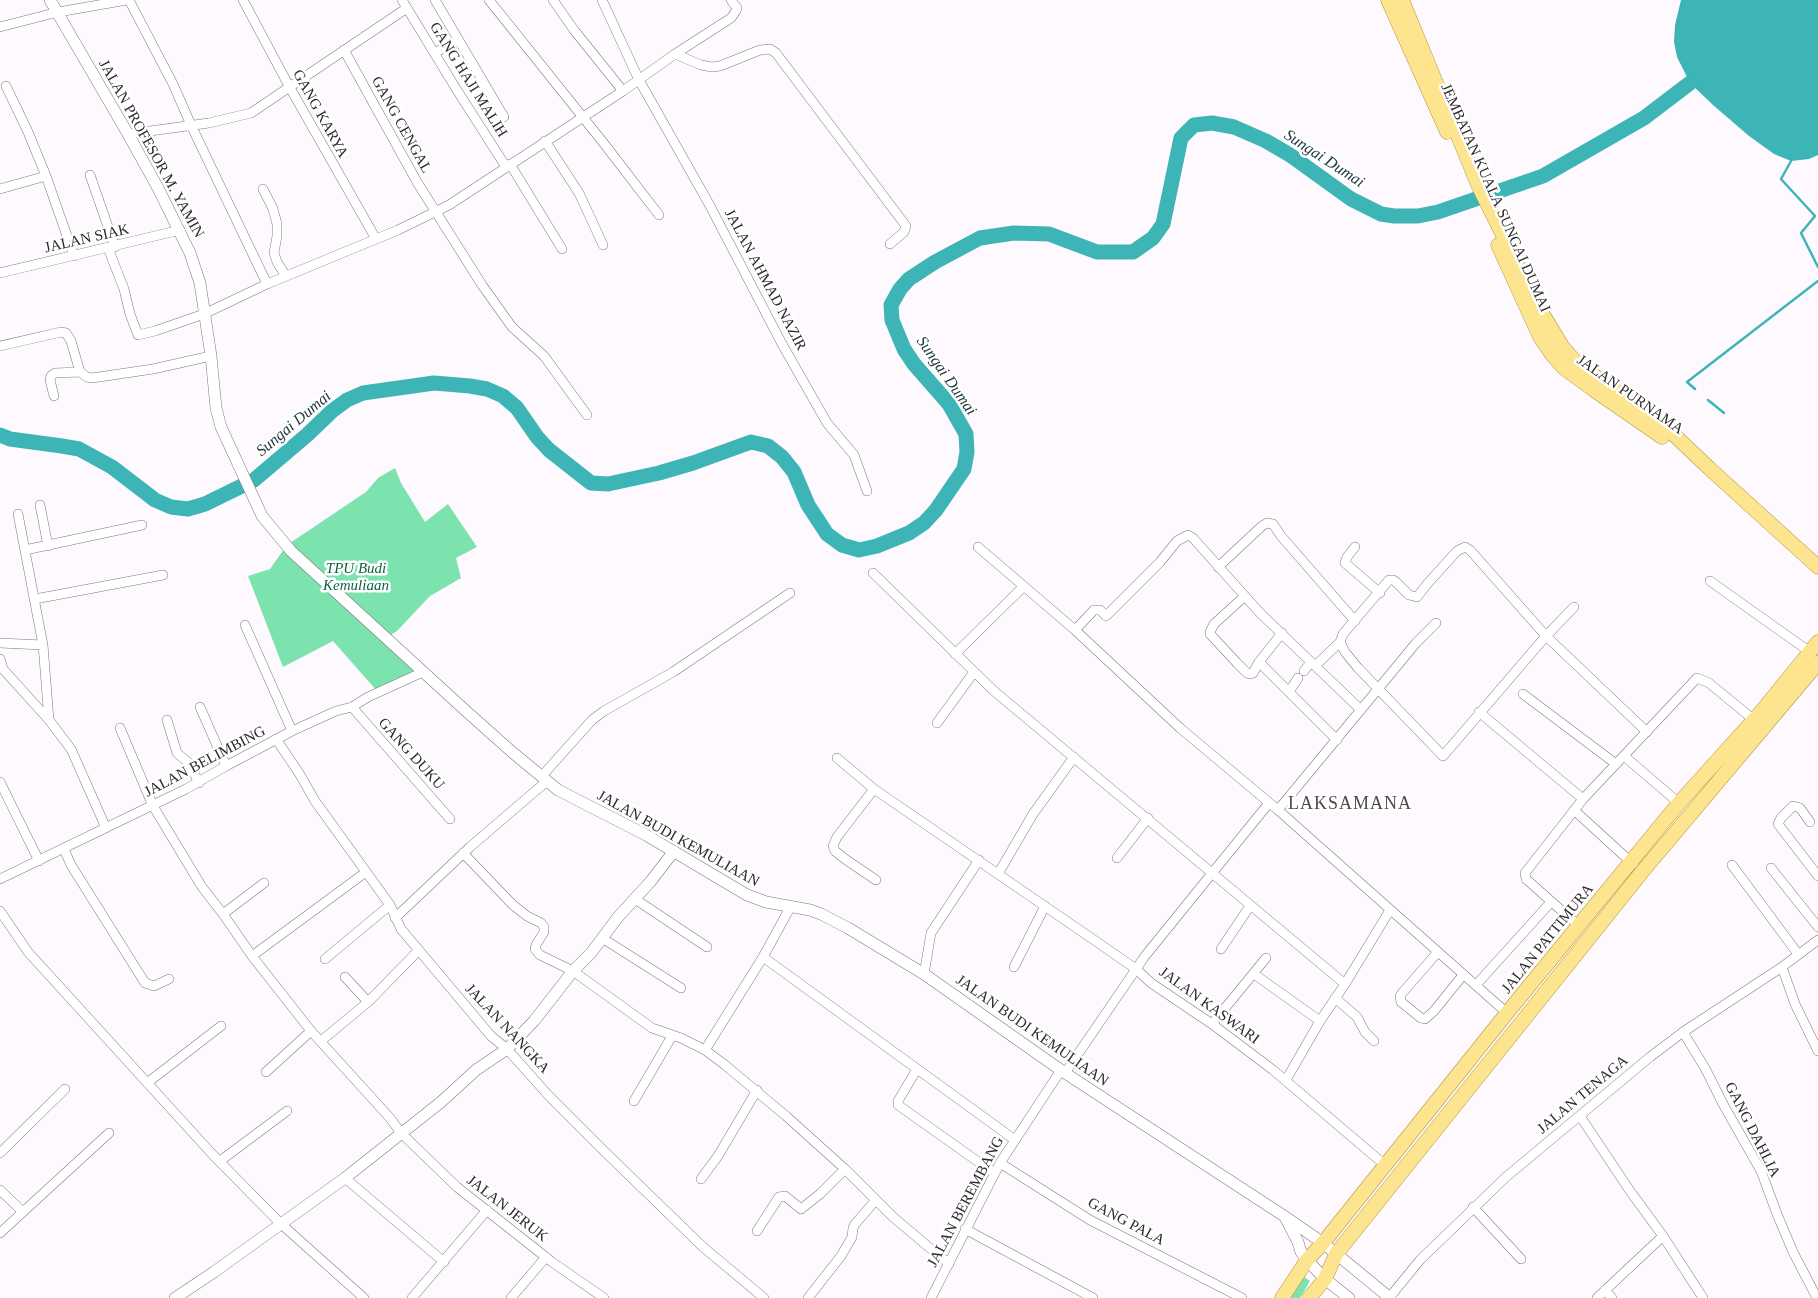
<!DOCTYPE html>
<html>
<head>
<meta charset="utf-8">
<style>
  body { margin:0 }
  canvas { display:block; background:#fef9fe }
</style>
</head>
<body>
<canvas width="1818" height="1298"></canvas>
<script>
const context = document.querySelector('canvas').getContext('2d');
context.lineJoin = 'round';
function fill(path, color) { context.fillStyle = color; context.fill(path, 'evenodd'); }
const poly = rows => new Path2D(rows.map(r => 'M' + r).join(''));
function strokePath(path, color, width, dash) { context.strokeStyle = color; context.lineWidth = width; context.lineCap = dash ? 'butt' : 'round'; context.setLineDash(dash || []); context.stroke(path); }
function label(font, color, halo, rows, align = 'center') {
  context.font = font + ' "Times New Roman",serif'; context.lineWidth = 5; context.setLineDash([]); context.textBaseline = 'middle'; context.strokeStyle = halo; context.fillStyle = color; for (const [text, x, y, turn = 0] of rows) {
    context.save(); context.translate(x, y); context.rotate((+turn || 0) * Math.PI / 180); context.textAlign = isNaN(turn) ? turn : align; if (halo) context.strokeText(text, 0, 0); context.fillText(text, 0, 0); context.restore();
  }
}
fill(poly([
  [395,468,401,483,425,522,448,504,477,547,456,558,461,578,430,596,397,631,386,638,419,668,377,691,333,641,283,667,248,576,270,569,287,545,366,492,378,478],
  [1298,1273,1310,1281,1300,1298,1284,1298]
]), '#7ce2ae');
fill(poly([
  [1681,0,1818,0,1818,155,1809,159,1791,161,1774,154,1749,136,1713,105,1690,83,1677,57,1674,42,1675,25]
]), '#3db5b7');
strokePath(poly([
  [1791,161,1781,179,1815,216,1801,233,1818,267],
  [1695,389,1687,382,1818,281],
  [1708,400,1724,413]
]), '#3db5b7', 2.5);
strokePath(poly([
  [0,435,10,439,62,446,79,449,112,467,155,500,171,507,188,509,205,504,254,480,307,435,332,411,347,400,363,393,434,383,470,386,487,389,503,396,517,408,537,437,549,450,591,483,608,484,659,473,693,463,751,442,768,446,782,457,794,472,808,505,827,534,842,545,859,550,877,546,909,533,924,523,936,510,964,469,967,452,966,434,949,404,914,364,904,349,892,320,891,305,900,289,909,279,935,262,980,238,1014,233,1049,234,1097,252,1133,252,1153,238,1163,224,1181,138,1194,125,1212,123,1234,127,1266,141,1290,155,1351,199,1381,214,1394,216,1418,216,1438,212,1543,176,1644,118,1690,83]
]), '#3db5b7', 15);
const street = poly([
  [129,0,173,84,191,125,267,284],
  [243,0,289,86,376,239],
  [402,0,455,87,506,167],
  [435,0,504,117],
  [489,0,602,141,659,215],
  [553,0,574,30,623,91],
  [602,0,639,80,709,204,782,344,827,423,854,455,867,491],
  [0,27,58,12,127,0],
  [344,50,417,182,482,285,512,327,544,356,587,415],
  [435,53,458,39],
  [675,54,701,65,712,67,720,66,760,50,770,49,776,53,906,226,904,232,890,244],
  [6,86,28,132,46,176,74,256],
  [128,134,209,123,251,113,407,8],
  [545,141,579,193,603,245],
  [510,164,562,249],
  [90,175,115,247],
  [0,189,46,176],
  [263,189,273,209,277,224,277,236,274,253,277,262,286,276],
  [108,248,124,289,130,314,138,335,155,331,204,314,267,284,398,230,449,205,623,91,675,54,731,18,736,11,737,8,731,0],
  [0,273,180,230],
  [0,346,61,332,66,333,71,341,80,372,87,377,92,378,153,369,211,356],
  [54,396,50,380,51,376,55,373,80,372],
  [40,505,48,546],
  [18,514,43,645,49,720],
  [978,547,1075,630,1180,728,1278,810,1507,1013],
  [1355,547,1347,557,1345,563,1380,593],
  [25,550,142,525],
  [1218,567,1262,526,1267,523,1273,524,1281,536,1355,621],
  [873,573,994,691,1345,984],
  [1710,581,1810,652],
  [1245,596,1214,624,1210,632,1210,634,1237,663,1247,673,1250,674,1253,673,1259,662,1282,633],
  [35,599,163,575],
  [1574,607,1546,636,1443,756,1358,668,1345,652,1340,642,1343,634,1389,580,1393,580,1396,582,1409,595,1417,597,1428,583,1457,551,1465,547,1470,550,1546,636,1647,732],
  [245,625,292,731],
  [1075,630,1094,610,1100,610,1106,616,1160,562,1177,541,1188,535,1193,538,1260,613,1361,710],
  [0,643,43,645],
  [955,654,1024,586],
  [0,659,3,669,49,720,71,749,106,828],
  [1259,662,1337,740],
  [1315,666,1340,642],
  [1304,671,1311,662],
  [1289,692,1298,678],
  [1523,694,1616,764],
  [200,707,226,766],
  [352,707,450,819],
  [1479,712,1583,799],
  [167,720,177,753,189,763,199,783],
  [937,723,974,672],
  [120,728,153,806,202,887,223,914,252,956,311,1031,390,1118,401,1133,457,1187,552,1262,604,1298],
  [276,739,299,773,315,801,390,905,401,929,491,1036,507,1049,549,1096,604,1151,703,1247,764,1298],
  [1624,756,1679,803],
  [837,758,874,789,1097,942,1136,969,1151,983,1212,1024,1273,1070,1385,1165],
  [541,777,592,720,604,711,673,672,790,593],
  [0,782,39,861],
  [874,789,837,837,833,846,835,851,845,859,876,880],
  [1278,810,1416,643,1436,623],
  [1574,810,1633,864],
  [1810,822,1800,808,1793,806,1781,818,1778,824,1818,876],
  [64,849,71,865,145,983,154,986,169,979],
  [463,853,513,905,527,916,541,923,544,927,544,932,536,945,535,949,540,955,573,971,652,1028,681,1038,705,1050,725,1065,786,1116,845,1169,893,1217,949,1264],
  [1117,858,1148,818],
  [1732,865,1798,954],
  [1771,868,1818,927],
  [998,874,1033,814,1074,757],
  [0,879,186,789,226,766,292,731,336,711,352,707,368,697,423,672],
  [635,899,707,947],
  [0,911,28,952,213,1155,280,1223,364,1298],
  [223,914,264,883],
  [395,918,470,847,547,781],
  [1579,926,1526,879,1525,873,1583,799,1697,678,1709,683,1754,720],
  [602,938,681,988],
  [1221,949,1250,906],
  [1437,953,1403,992,1400,996,1401,1002,1421,1018,1425,1019,1434,1011,1463,975],
  [252,956,366,872],
  [763,957,1015,1140],
  [325,959,390,905],
  [1014,967,1045,906],
  [1782,967,1795,1004,1818,1051],
  [924,974,931,933,979,860],
  [1254,974,1320,1021],
  [345,977,368,1002],
  [1476,985,1551,902],
  [1335,998,1357,1017,1365,1032,1374,1041],
  [1212,1024,1266,958],
  [1683,1032,1705,1068,1723,1104,1761,1171,1777,1214,1793,1252,1817,1298],
  [321,1041,368,1002,419,950],
  [705,1050,763,957,791,906],
  [917,1069,898,1101,898,1105,994,1173],
  [266,1072,311,1031],
  [1065,1073,1145,956,1269,803],
  [1286,1080,1320,1021,1345,984,1390,910],
  [147,1083,221,1026],
  [634,1101,672,1036],
  [1580,1116,1630,1191,1663,1236,1703,1298],
  [0,1153,65,1089],
  [220,1161,287,1111],
  [1000,1163,1090,1220,1242,1298],
  [345,1178,444,1262],
  [701,1179,718,1156,757,1090],
  [0,1190,23,1212],
  [1473,1207,1521,1259],
  [965,1229,1093,1298],
  [757,1231,779,1197,785,1196,801,1209,820,1194,845,1169],
  [0,1233,109,1133],
  [1605,1290,1612,1298],
  [412,1298,487,1210],
  [511,1298,546,1257],
  [808,1298,841,1256,852,1237,853,1228,855,1224,876,1200],
  [931,1298,1000,1163,1061,1070],
  [1389,1298,1420,1260,1506,1177,1650,1057,1683,1032,1782,967,1818,940],
  [1597,1298,1663,1236]
]);
const secondary = poly([
  [50,0,128,134,158,188,190,253,200,283,211,356,216,408,221,427,262,516,291,551,466,711,512,752,558,790,646,835,747,895,766,902,810,910,821,914,848,928,924,974,1065,1073,1284,1216,1323,1243,1390,1298],
  [1286,1219,1298,1242,1301,1252,1307,1260,1325,1279,1349,1298],
  [175,1298,214,1272,345,1178,441,1102,476,1070,507,1049,534,1021,573,971,591,953,618,917,651,881,674,851]
]);
const primary = poly([
  [1388,0,1447,132],
  [1402,0,1479,187,1539,308,1562,346,1573,359,1600,380,1670,431,1710,469,1818,567],
  [1498,245,1540,337,1553,356,1564,368,1594,390,1662,437],
  [1282,1298,1307,1260,1323,1243,1507,1013,1679,803,1761,712,1818,642],
  [1309,1298,1325,1279,1336,1254,1642,872,1818,663]
]);
strokePath(street, '#7f787f', 10);
strokePath(secondary, '#7f787f', 12);
strokePath(primary, '#b4973b', 15);
strokePath(street, '#fff', 9);
strokePath(secondary, '#fff', 11);
strokePath(primary, '#fde48e', 14);
label('15px', '#2d2a2d', '#fff', [
  ["GANG HAJI MALIH",468,80,58],
  ["GANG KARYA",320,114,61],
  ["GANG CENGAL",401,125,61],
  ["JALAN PROFESOR M. YAMIN",151,149,61],
  ["JEMBATAN KUALA SUNGAI DUMAI",1495,198,66],
  ["JALAN SIAK",87,239,-13],
  ["JALAN AHMAD NAZIR",765,280,62],
  ["JALAN PURNAMA",1630,395,35],
  ["GANG DUKU",411,754,48],
  ["JALAN BELIMBING",205,762,-28],
  ["JALAN BUDI KEMULIAAN",678,839,29],
  ["JALAN PATTIMURA",1548,939,-51],
  ["JALAN KASWARI",1209,1006,36],
  ["JALAN NANGKA",507,1029,47],
  ["JALAN BUDI KEMULIAAN",1032,1031,35],
  ["JALAN TENAGA",1583,1095,-40],
  ["GANG DAHLIA",1752,1130,63],
  ["JALAN BEREMBANG",966,1202,-62],
  ["JALAN JERUK",507,1209,38],
  ["GANG PALA",1126,1222,28]
]);
label('italic 15px', '#0d6340', '#fff', [
  ["TPU Budi",356,569],
  ["Kemuliaan",356,586]
]);
label('italic 16px', '#203a3b', '#fff', [
  ["Sungai Dumai",1324,159,33],
  ["Sungai Dumai",946,376,55],
  ["Sungai Dumai",294,424,-40]
]);
context.letterSpacing = '1px';
label('18px', '#4f494f', '#fff', [
  ["LAKSAMANA",1350,804]
]);
context.letterSpacing = '0px';
</script>
</body>
</html>
